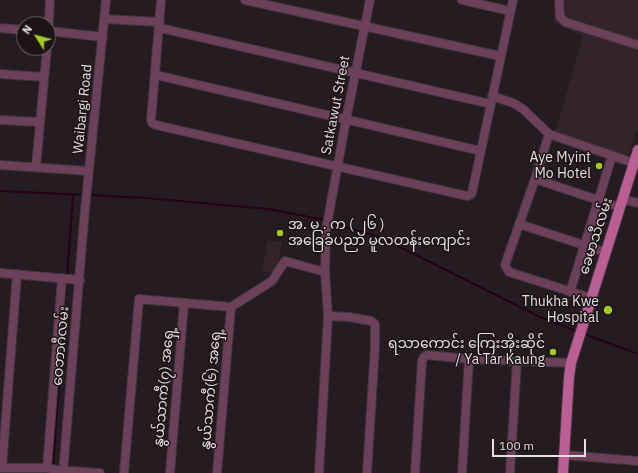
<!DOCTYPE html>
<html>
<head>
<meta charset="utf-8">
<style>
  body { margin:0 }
  #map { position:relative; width:638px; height:473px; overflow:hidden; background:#251c21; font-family:"IBM Plex Sans",sans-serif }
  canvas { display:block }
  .north { position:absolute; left:16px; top:16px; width:40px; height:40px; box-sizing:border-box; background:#1c1317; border:1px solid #6c6468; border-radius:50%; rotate:306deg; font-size:11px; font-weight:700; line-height:16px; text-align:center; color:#e5dee2 }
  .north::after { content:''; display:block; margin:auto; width:14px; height:18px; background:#a4c825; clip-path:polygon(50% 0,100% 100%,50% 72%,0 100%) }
  .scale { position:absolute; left:492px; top:439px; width:94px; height:18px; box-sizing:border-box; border:2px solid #e5dee2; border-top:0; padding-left:5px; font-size:12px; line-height:14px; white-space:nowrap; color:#e5dee2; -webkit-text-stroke:3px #1c1317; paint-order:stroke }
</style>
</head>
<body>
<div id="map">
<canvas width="638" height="473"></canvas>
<div class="north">N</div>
<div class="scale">100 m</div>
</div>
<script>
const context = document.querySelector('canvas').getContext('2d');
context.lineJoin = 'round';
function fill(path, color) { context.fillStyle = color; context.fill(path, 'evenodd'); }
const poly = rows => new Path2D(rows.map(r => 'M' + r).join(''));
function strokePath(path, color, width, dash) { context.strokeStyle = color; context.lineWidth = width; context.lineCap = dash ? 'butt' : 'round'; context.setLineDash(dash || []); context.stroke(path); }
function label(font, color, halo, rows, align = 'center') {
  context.font = font + ' "IBM Plex Sans","Noto Sans Myanmar",sans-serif'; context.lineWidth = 3; context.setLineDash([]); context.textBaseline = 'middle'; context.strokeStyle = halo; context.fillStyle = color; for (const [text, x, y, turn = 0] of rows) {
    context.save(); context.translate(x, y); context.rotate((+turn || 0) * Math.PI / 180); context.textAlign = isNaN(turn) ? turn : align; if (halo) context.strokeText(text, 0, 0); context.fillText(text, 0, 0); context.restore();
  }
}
fill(poly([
  [555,0,638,0,638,126,628,157,555,133,583,36,554,23],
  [268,241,282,242,276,274,262,271]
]), '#33242c');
strokePath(poly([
  [0,191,85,195],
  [89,195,146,198,268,209,325,220],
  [329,222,382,238,540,317,576,331],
  [67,277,73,195],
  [584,334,638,354],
  [53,467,66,282]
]), '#260018', 2);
const minor = poly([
  [161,0,151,120,152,123,156,125,467,196,470,195,472,193,513,0],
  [245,0,500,56],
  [462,0,510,11],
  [559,0,560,17,565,22,638,45],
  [104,19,160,22],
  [0,28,24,30],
  [160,28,491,104],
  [48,31,103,37],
  [48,35,50,0],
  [0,74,44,77],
  [156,75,481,151],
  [492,96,513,103,523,109,549,134,634,163],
  [0,120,40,122],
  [549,134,535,179,505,265,509,272,591,298],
  [0,165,89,171],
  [36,167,47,48],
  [535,179,619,207],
  [622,199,638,203],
  [519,224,605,252],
  [0,273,80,280],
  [570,292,612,156],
  [328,316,349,317,371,321,375,324,375,347,367,473],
  [564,455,638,461],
  [0,468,47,468,56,470,100,473],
  [2,468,17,274],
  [47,468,62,278],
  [63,473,84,220,106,0],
  [124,473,139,299,231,307,272,281,285,261,325,272],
  [170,473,184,303],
  [217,473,231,307],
  [319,473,328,316,325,272,326,230,346,120,370,0],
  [415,473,422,361,424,357,427,355,469,359,571,363],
  [462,473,469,359],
  [510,473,517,361]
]);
const major = poly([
  [563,473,569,377,571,363,638,150]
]);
strokePath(minor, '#40373c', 10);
strokePath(major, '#40373c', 12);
strokePath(minor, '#6d4059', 8);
strokePath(major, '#ba5e93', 10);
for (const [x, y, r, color] of [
  [599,166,4,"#a4c825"],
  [280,233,4,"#a4c825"],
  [608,310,5,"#a4c825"],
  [553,352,4,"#a4c825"]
]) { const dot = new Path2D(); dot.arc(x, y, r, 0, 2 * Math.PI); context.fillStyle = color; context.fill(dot); strokePath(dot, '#1c1317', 1.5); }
label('14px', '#e5dee2', '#1c1317', [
  ["Satkawut Street",336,105,-79],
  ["Waibargi Road",83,109,-84],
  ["ခေမာသီလမ်း",596,236,-72],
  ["ဝေဘာဂီလမ်း",61,346,-85],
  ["နွယ်သာကီ(၇) အရှေ့",164,387,-85],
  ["နွယ်သာကီ(၆) အရှေ့",211,389,-85]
]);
label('14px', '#e5dee2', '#1c1317', [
  ["Aye Myint",591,158],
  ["Mo Hotel",591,174],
  ["အ. မ . က ( ၂၆ )",288,225,"left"],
  ["အခြေခံပညာ မူလတန်းကျောင်း",288,241,"left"],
  ["Thukha Kwe",599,302],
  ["Hospital",599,318],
  ["ရသာကောင်း ကြေးအိုးဆိုင်",545,344],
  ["/ Ya Tar Kaung",545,360]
], 'right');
</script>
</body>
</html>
